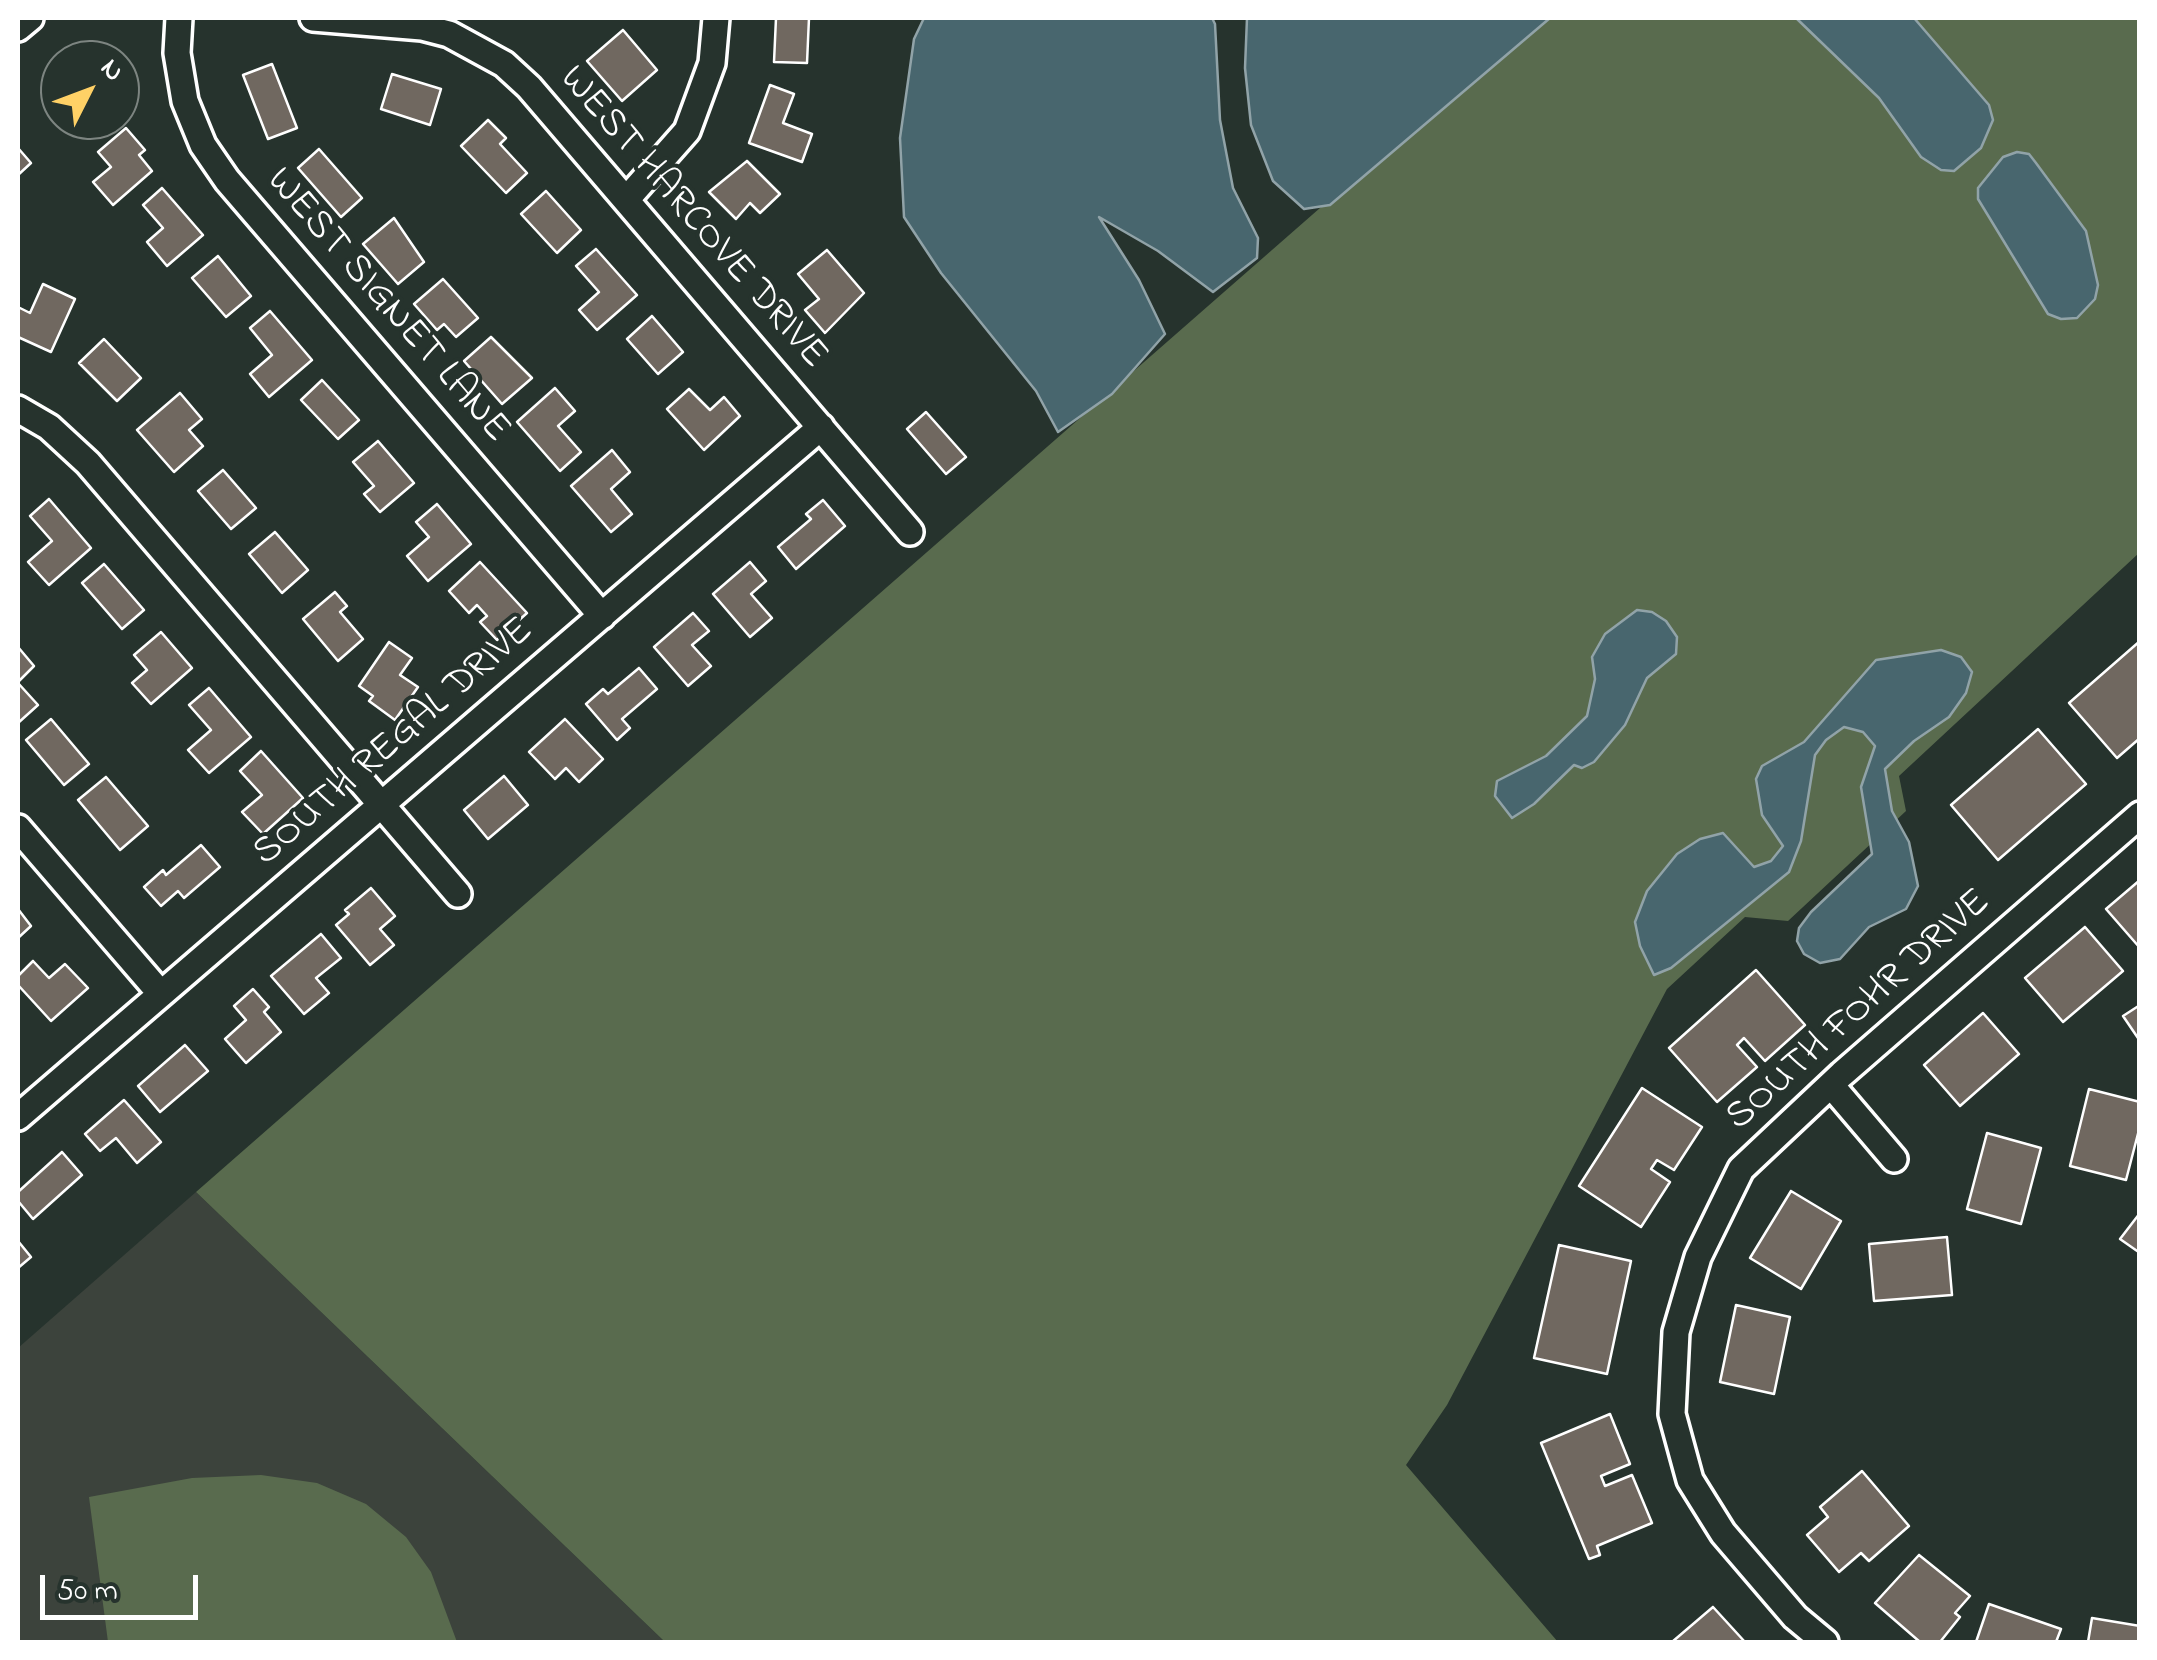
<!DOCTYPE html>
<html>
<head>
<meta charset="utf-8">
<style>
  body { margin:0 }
  #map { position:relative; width:2157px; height:1660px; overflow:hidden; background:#26332d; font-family:"Indie Flower",sans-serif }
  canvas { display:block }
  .frame { position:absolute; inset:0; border:20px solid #fff; pointer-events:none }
  .north { position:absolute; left:40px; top:40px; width:100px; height:100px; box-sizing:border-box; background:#26332d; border:2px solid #7d8581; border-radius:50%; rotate:48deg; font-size:28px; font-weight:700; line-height:40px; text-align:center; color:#fff }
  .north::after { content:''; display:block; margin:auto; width:35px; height:45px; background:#ffd166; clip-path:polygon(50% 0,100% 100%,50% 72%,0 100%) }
  .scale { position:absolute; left:40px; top:1575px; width:158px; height:45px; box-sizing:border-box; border:5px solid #fff; border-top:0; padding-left:12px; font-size:30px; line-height:35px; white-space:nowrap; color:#fff; -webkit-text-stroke:8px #26332d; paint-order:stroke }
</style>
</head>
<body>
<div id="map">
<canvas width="2157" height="1660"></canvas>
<div class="frame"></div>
<div class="north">N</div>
<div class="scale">50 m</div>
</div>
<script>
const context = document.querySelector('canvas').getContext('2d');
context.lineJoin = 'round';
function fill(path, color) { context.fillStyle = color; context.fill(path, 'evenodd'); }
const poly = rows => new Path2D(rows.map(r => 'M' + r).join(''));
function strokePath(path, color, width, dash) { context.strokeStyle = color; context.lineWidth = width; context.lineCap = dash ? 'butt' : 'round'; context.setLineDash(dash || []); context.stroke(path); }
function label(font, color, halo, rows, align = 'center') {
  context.font = font + ' "Indie Flower",sans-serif'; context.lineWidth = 8; context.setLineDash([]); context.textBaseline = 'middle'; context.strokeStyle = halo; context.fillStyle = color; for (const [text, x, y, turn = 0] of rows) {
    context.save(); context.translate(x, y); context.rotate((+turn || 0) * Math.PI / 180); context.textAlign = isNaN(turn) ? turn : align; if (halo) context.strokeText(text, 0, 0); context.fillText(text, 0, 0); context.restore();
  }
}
fill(poly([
  [196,1192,665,1642,18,1642,18,1348]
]), '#3c433c');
fill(poly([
  [1537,18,2139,18,2139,553,1899,776,1906,811,1788,921,1745,917,1667,989,1447,1405,1406,1465,1558,1642,665,1642,196,1192],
  [261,1475,317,1483,366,1504,406,1537,431,1572,457,1642,108,1642,89,1497,192,1478]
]), '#596b4e');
const water = poly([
  [924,18,1212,18,1215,24,1220,120,1233,188,1258,238,1257,258,1213,292,1158,251,1099,217,1139,280,1165,334,1112,394,1058,432,1036,391,941,273,904,217,900,138,914,39,924,18],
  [1247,18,1550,18,1330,205,1304,209,1273,181,1251,125,1245,68,1247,18],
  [1796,18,1914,18,1989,105,1993,120,1981,148,1954,171,1941,170,1921,157,1879,98,1796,18],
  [2017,152,2029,154,2036,163,2086,231,2098,285,2095,299,2077,318,2061,319,2048,314,1978,199,1978,188,2003,157,2017,152],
  [1637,610,1652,612,1666,621,1677,637,1676,654,1647,678,1625,725,1594,762,1582,768,1574,765,1534,804,1512,818,1495,796,1497,781,1546,756,1587,716,1595,679,1592,657,1605,634,1637,610],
  [1941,650,1961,657,1972,672,1966,693,1949,717,1914,741,1885,769,1892,811,1909,842,1918,886,1906,909,1869,927,1840,959,1820,963,1804,954,1797,941,1799,928,1811,912,1872,854,1861,787,1875,746,1863,732,1844,727,1826,740,1815,755,1801,841,1789,872,1671,968,1654,975,1640,946,1635,922,1647,891,1677,854,1700,839,1723,833,1754,867,1771,861,1783,846,1762,815,1756,779,1762,766,1804,742,1876,660,1941,650]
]);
fill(water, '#48666e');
strokePath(water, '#91a3a8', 2.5);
const building = poly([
  [776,18,809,18,807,63,774,62,776,18],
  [623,30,657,70,622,101,587,61,623,30],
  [86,48,96,59,102,54,108,60,73,60,86,48],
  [272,64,297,128,268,139,243,75,272,64],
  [60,71,60,97,47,83,60,71],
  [392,74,441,89,430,125,381,109,392,74],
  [770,85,794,94,783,123,812,134,802,162,749,143,770,85],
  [488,120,506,138,500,144,527,173,506,193,461,146,488,120],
  [126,128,145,150,139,155,152,171,113,205,93,182,111,167,98,152,126,128],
  [18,148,31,163,18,175,18,148],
  [319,149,362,198,341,217,298,168,319,149],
  [747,161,780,194,760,213,750,203,736,219,709,192,747,161],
  [162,188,203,235,167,266,147,242,163,228,143,205,162,188],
  [546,191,581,230,557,253,521,214,546,191],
  [394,218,424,262,398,284,363,244,394,218],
  [596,249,637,295,597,330,579,310,599,292,576,266,596,249],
  [827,250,864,293,825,333,805,310,819,299,798,274,827,250],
  [218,256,251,296,226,317,192,278,218,256],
  [443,279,478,318,456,337,444,324,437,330,414,304,443,279],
  [43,284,75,299,51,352,18,337,18,307,30,313,43,284],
  [270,311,312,360,269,397,250,374,272,355,250,328,270,311],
  [652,316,683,352,658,374,627,339,652,316],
  [491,337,532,378,502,404,464,361,491,337],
  [104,339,141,378,117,401,79,363,104,339],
  [322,380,359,420,338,439,301,400,322,380],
  [555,388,575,411,558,426,581,452,560,471,517,422,555,388],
  [689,389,710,410,724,397,740,416,704,450,667,409,689,389],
  [180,393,202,419,189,430,203,446,174,472,137,430,180,393],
  [926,412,966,457,946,474,907,429,926,412],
  [378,441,414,483,380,512,364,494,374,486,353,462,378,441],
  [612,450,630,472,611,489,632,514,611,532,571,486,612,450],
  [223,470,256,508,231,529,198,491,223,470],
  [49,499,91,548,49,585,28,562,52,541,30,516,49,499],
  [823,500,845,526,796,569,778,547,811,519,806,514,823,500],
  [437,504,471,544,428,581,407,556,429,537,416,522,437,504],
  [275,532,308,570,282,593,249,554,275,532],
  [480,562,527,613,497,640,480,622,487,616,477,605,469,613,449,591,480,562],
  [750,562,766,581,751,594,772,618,750,637,713,594,750,562],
  [104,564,144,610,122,629,82,583,104,564],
  [335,592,347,606,340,612,363,639,338,661,303,619,335,592],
  [693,613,709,631,692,645,711,666,688,686,654,647,693,613],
  [161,632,192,668,151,704,132,683,147,670,134,655,161,632],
  [2140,641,2140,738,2117,758,2069,703,2140,641],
  [389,642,412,658,400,675,418,687,395,720,369,701,373,696,359,686,389,642],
  [18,647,34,666,18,682,18,647],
  [639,668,657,689,622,719,630,728,617,740,586,704,603,689,608,694,639,668],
  [18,683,38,705,18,723,18,683],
  [209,688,251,737,209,773,188,750,211,730,189,705,209,688],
  [51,719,89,764,64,785,26,740,51,719],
  [565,719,603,759,579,782,566,768,555,779,529,752,565,719],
  [2038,729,2086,784,1998,860,1951,805,2038,729],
  [261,751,303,798,263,834,242,812,262,795,240,771,261,751],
  [504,776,528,805,488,839,464,810,504,776],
  [106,777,148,826,120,850,78,800,106,777],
  [201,845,220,867,184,898,178,891,161,906,144,887,163,870,166,875,201,845],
  [2140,880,2140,948,2106,909,2140,880],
  [371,888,395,916,380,929,394,945,370,965,336,925,349,914,345,910,371,888],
  [18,909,31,926,18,938,18,909],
  [2085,927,2123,971,2063,1022,2025,978,2085,927],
  [321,934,341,958,316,978,329,993,304,1014,271,976,321,934],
  [33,961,49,978,65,964,88,988,51,1021,18,985,18,976,33,961],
  [1756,970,1805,1025,1765,1061,1744,1038,1737,1045,1757,1067,1717,1102,1669,1048,1756,970],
  [253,989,269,1007,264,1012,281,1032,246,1063,225,1039,246,1020,234,1006,253,989],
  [2140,1005,2140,1041,2123,1016,2140,1005],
  [1983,1013,2019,1054,1960,1106,1924,1065,1983,1013],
  [185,1045,208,1071,160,1112,138,1086,185,1045],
  [1642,1088,1702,1127,1674,1170,1657,1160,1651,1169,1670,1182,1641,1227,1579,1186,1642,1088],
  [2089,1089,2140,1102,2140,1126,2126,1180,2070,1166,2089,1089],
  [124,1100,161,1142,137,1163,116,1138,100,1151,85,1134,124,1100],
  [1987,1133,2041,1148,2021,1224,1967,1209,1987,1133],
  [62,1152,82,1175,33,1219,18,1201,18,1192,62,1152],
  [1791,1191,1841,1221,1801,1289,1750,1258,1791,1191],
  [2140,1213,2140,1253,2120,1239,2140,1213],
  [1947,1237,1952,1295,1874,1301,1869,1244,1947,1237],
  [18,1241,31,1257,18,1268,18,1241],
  [1559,1245,1631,1261,1607,1374,1534,1358,1559,1245],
  [1736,1305,1790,1317,1774,1394,1720,1382,1736,1305],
  [1610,1414,1630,1464,1601,1476,1605,1486,1632,1475,1652,1523,1597,1546,1600,1555,1589,1559,1541,1443,1610,1414],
  [1862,1471,1909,1526,1869,1561,1861,1553,1839,1572,1807,1535,1828,1517,1820,1507,1862,1471],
  [1919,1555,1970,1596,1955,1613,1960,1617,1940,1642,1920,1642,1875,1603,1919,1555],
  [1989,1604,2061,1629,2056,1642,1976,1642,1989,1604],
  [1713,1607,1745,1642,1672,1642,1713,1607],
  [2092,1618,2140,1626,2140,1642,2088,1642,2092,1618]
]);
fill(building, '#706860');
strokePath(building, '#fff', 2.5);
const minor = poly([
  [179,18,177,53,185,101,203,145,227,180,602,616],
  [313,18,422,27,449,34,504,64,529,87,910,532],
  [18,28,30,18],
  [626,200,687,131,712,63,716,18],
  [18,409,49,427,88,463,458,894],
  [18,828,161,994],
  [1831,1085,1894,1159],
  [18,1117,821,427],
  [1825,1642,1795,1617,1723,1533,1690,1480,1672,1414,1676,1332,1698,1257,1741,1169,1842,1074,2140,815]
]);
strokePath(minor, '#fff', 32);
strokePath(minor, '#26332d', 25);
label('40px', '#fff', '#26332d', [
  ["WEST HARCOVE DRIVE",691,219,49],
  ["WEST SIGNET LANE",386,307,49],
  ["SOUTH REGAL DRIVE",395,744,-41],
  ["SOUTH FOHR DRIVE",1860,1012,-42]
]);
</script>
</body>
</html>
